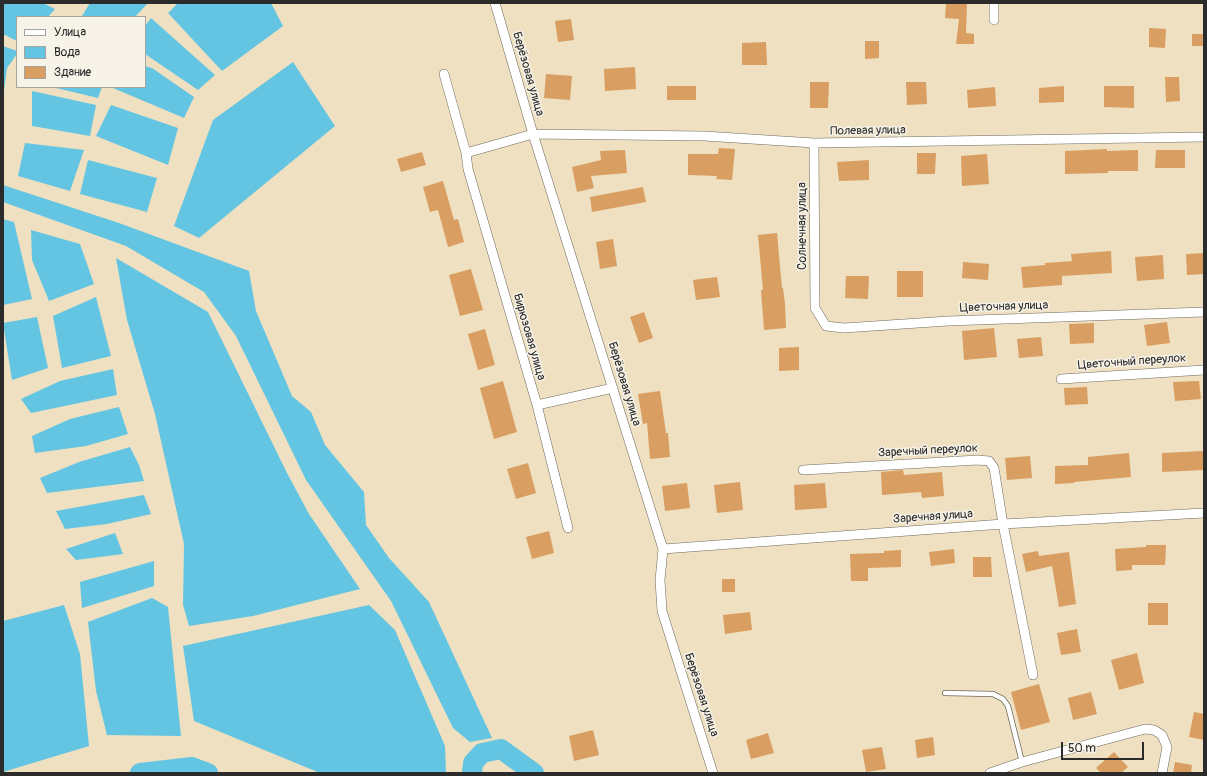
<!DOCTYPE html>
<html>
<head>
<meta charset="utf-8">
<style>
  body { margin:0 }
  #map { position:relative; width:1207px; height:776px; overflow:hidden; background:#eee0c0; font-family:Pangolin,sans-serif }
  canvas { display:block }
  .frame { position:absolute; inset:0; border:4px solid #2b2b2b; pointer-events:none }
  .legend { position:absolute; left:16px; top:16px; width:130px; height:72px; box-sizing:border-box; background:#f7f3e8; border:1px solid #a5a39c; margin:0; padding:5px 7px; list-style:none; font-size:12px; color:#2b2b2b }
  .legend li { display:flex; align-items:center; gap:8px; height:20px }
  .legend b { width:20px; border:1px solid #a5a39c }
  .scale { position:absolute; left:1061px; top:742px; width:83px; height:18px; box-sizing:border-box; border:2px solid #2b2b2b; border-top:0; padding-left:5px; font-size:12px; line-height:14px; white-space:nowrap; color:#2b2b2b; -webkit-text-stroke:3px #f7f3e8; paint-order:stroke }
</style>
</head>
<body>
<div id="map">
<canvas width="1207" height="776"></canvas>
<div class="frame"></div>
<ul class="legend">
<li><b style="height:5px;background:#fff"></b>Улица</li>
<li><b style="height:11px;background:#64c5e2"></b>Вода</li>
<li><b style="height:11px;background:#d99e61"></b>Здание</li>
</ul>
<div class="scale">50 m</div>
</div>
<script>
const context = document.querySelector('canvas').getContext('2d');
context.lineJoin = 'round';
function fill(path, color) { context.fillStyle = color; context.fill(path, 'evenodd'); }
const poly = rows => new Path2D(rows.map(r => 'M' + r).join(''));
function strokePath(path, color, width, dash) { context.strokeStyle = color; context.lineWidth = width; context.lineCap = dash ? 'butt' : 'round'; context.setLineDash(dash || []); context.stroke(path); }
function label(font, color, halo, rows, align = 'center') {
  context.font = font + ' Pangolin,sans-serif'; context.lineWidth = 3; context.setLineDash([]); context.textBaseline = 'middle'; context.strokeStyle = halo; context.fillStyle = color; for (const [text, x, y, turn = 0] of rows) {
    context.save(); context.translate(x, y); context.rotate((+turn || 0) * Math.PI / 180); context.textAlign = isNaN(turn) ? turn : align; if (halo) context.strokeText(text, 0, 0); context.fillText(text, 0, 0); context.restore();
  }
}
fill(poly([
  [3,3,43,3,55,9,48,17,17,17,17,41,3,34],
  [90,3,148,3,135,17,85,17,82,16],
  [178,3,271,3,283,26,222,71,168,13],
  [151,18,215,75,198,90,145,54,145,26],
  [3,46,17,51,17,54,7,68,3,98],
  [293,62,335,126,199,238,174,226,213,120],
  [145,66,152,68,194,97,184,118,113,88,113,87,145,87],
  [52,87,102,87,98,98],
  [32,91,96,105,90,136,32,126],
  [111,105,178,128,168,165,96,136],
  [25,143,84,150,70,191,18,176],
  [88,160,157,178,147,212,80,194],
  [3,185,119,223,249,271,256,311,292,396,311,412,325,445,364,492,366,525,389,558,429,602,492,738,470,742,453,728,391,601,306,480,236,336,204,292,126,246,3,202],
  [3,219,14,222,32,299,3,305],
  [31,230,80,244,94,284,49,301,32,260],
  [116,258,208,312,287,473,309,514,360,589,253,616,189,626,183,605,184,544,155,414,127,320],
  [96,297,111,356,62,368,53,316],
  [37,317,48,368,12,380,3,323],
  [113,369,117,395,31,413,21,399,60,381],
  [119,407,128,434,86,446,35,453,32,436,70,419],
  [130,447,139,465,144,481,47,493,40,478,79,462],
  [144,495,151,514,107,524,65,529,56,511],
  [115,533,123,554,76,560,66,549],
  [154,561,154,586,82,608,80,582],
  [152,598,168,607,181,736,107,735,96,691,88,622],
  [64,605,80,654,89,746,3,772,3,621],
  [369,605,395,630,445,746,446,773,320,773,194,721,183,646]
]), '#64c5e2');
strokePath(poly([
  [140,773,192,767,208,773],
  [472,773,473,763,482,753,501,749,534,773]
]), '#64c5e2', 20);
fill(poly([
  [946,3,967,3,966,33,974,34,974,44,956,44,959,19,945,18],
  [571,19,574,40,558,42,555,21],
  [1149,28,1166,29,1165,48,1149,47],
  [1192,34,1204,34,1204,46,1192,46],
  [865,41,879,41,879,58,865,59],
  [766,42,767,65,742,65,742,43],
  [635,67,636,89,605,91,604,69],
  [546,74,572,76,570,100,544,98],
  [1165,77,1179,77,1180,101,1166,102],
  [810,82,829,82,828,108,810,108],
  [906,82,926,82,927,104,907,105],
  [667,86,696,86,696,100,667,100],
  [1064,86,1064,102,1039,103,1039,88],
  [1104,86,1134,86,1134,108,1104,107],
  [995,87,996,106,968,108,967,90],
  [719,148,735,149,732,180,716,179,717,176,688,175,688,154,718,154],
  [1107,149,1107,151,1138,150,1138,171,1108,171,1108,173,1065,174,1065,151],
  [625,150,627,173,591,176,594,188,577,192,572,167,601,160,600,151],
  [1156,150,1185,150,1185,168,1155,168],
  [422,152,426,165,401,172,397,159],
  [917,153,936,153,935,174,917,174],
  [987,154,989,184,962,186,961,156],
  [869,160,869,180,839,181,837,162],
  [443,181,454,220,458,219,464,242,448,247,438,210,430,212,423,187],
  [643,187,646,202,592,212,590,197],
  [777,233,782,288,783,288,785,304,786,328,764,330,761,290,763,290,758,235],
  [613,239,617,266,600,269,596,242],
  [1111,251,1112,273,1062,276,1062,285,1023,288,1021,267,1045,265,1045,263,1072,261,1071,254],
  [1204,253,1204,274,1187,275,1186,254],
  [1163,255,1164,279,1137,281,1135,257],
  [963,262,989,264,988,280,962,278],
  [471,269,483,310,460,316,449,275],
  [897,271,923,271,923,297,897,297],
  [846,276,869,276,868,299,845,298],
  [717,277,720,297,696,300,693,280],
  [644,312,653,338,639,343,630,317],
  [1167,322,1170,343,1147,346,1144,325],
  [1094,323,1094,343,1070,344,1069,324],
  [994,328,997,357,964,360,962,331],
  [485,329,495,365,478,370,468,334],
  [1041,337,1043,356,1019,358,1017,339],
  [799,347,799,370,779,371,779,348],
  [503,381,517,432,494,439,480,388],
  [1199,381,1201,399,1175,401,1173,382],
  [1087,387,1088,404,1065,405,1064,388],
  [660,391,666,433,668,433,670,457,650,459,647,423,643,424,638,394],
  [1204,451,1204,470,1162,472,1162,453],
  [1129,453,1131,477,1074,482,1074,483,1055,484,1055,466,1088,465,1088,457],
  [1030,456,1032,478,1007,480,1005,458],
  [528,463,536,493,516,499,507,469],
  [903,470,904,475,942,472,944,496,922,498,921,492,882,495,881,472],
  [740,482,743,510,717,513,714,485],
  [687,483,690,508,665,511,662,486],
  [825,483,827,508,795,510,794,485],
  [549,531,554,553,532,559,526,537],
  [1146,545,1166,545,1165,565,1132,565,1132,570,1116,571,1115,549,1146,547],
  [954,549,955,563,931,566,929,552],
  [901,550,901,567,868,568,868,581,851,581,850,554,884,553,884,551],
  [1038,551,1039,556,1069,552,1076,604,1059,607,1052,566,1026,572,1022,554],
  [973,557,991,557,992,577,973,577],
  [722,579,735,579,735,592,722,592],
  [1148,603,1168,603,1168,625,1148,625],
  [750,612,752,630,725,634,723,615],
  [1077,629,1081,652,1061,655,1057,633],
  [1137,653,1144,683,1119,690,1111,660],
  [1039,684,1050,722,1021,730,1011,692],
  [1091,692,1097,714,1073,720,1068,698],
  [1194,712,1204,714,1204,740,1189,737],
  [593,730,599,755,574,761,569,736],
  [768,733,774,753,751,759,746,740],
  [933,737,935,755,917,758,915,740],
  [882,747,886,769,866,772,862,750],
  [1114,752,1128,767,1121,773,1101,773,1096,768],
  [1175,762,1192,765,1191,773,1173,773]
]), '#d99e61');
const lane = poly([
  [945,693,993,694,1003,699,1008,706,1022,762]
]);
const street = poly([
  [495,3,533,134,663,549,660,580,662,611,713,773],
  [994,3,994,20],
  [444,74,466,153],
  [814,143,815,308,826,326,844,328,948,321,1204,312],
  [1061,379,1204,370],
  [537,405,613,388],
  [803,470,978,460,989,461,994,468,1003,524,1033,675],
  [568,528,537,405,468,169,466,153,533,134,704,136,814,143,1204,137],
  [663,549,1003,524,1204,513],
  [990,773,1022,762,1145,729,1154,730,1162,735,1167,747,1162,773]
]);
strokePath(lane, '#6f6a5f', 6);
strokePath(street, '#6f6a5f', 10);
strokePath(lane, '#fff', 4.5);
strokePath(street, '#fff', 9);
label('12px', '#2b2b2b', '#f7f3e8', [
  ["Берёзовая улица",528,74,74],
  ["Полевая улица",868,131,-1],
  ["Солнечная улица",803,226,-90],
  ["Цветочная улица",1004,307,-2],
  ["Бирюзовая улица",529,337,74],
  ["Цветочный переулок",1132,362,-4],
  ["Берёзовая улица",624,384,73],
  ["Заречный переулок",928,451,-3],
  ["Заречная улица",933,517,-4],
  ["Берёзовая улица",701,695,72]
]);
</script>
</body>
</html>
